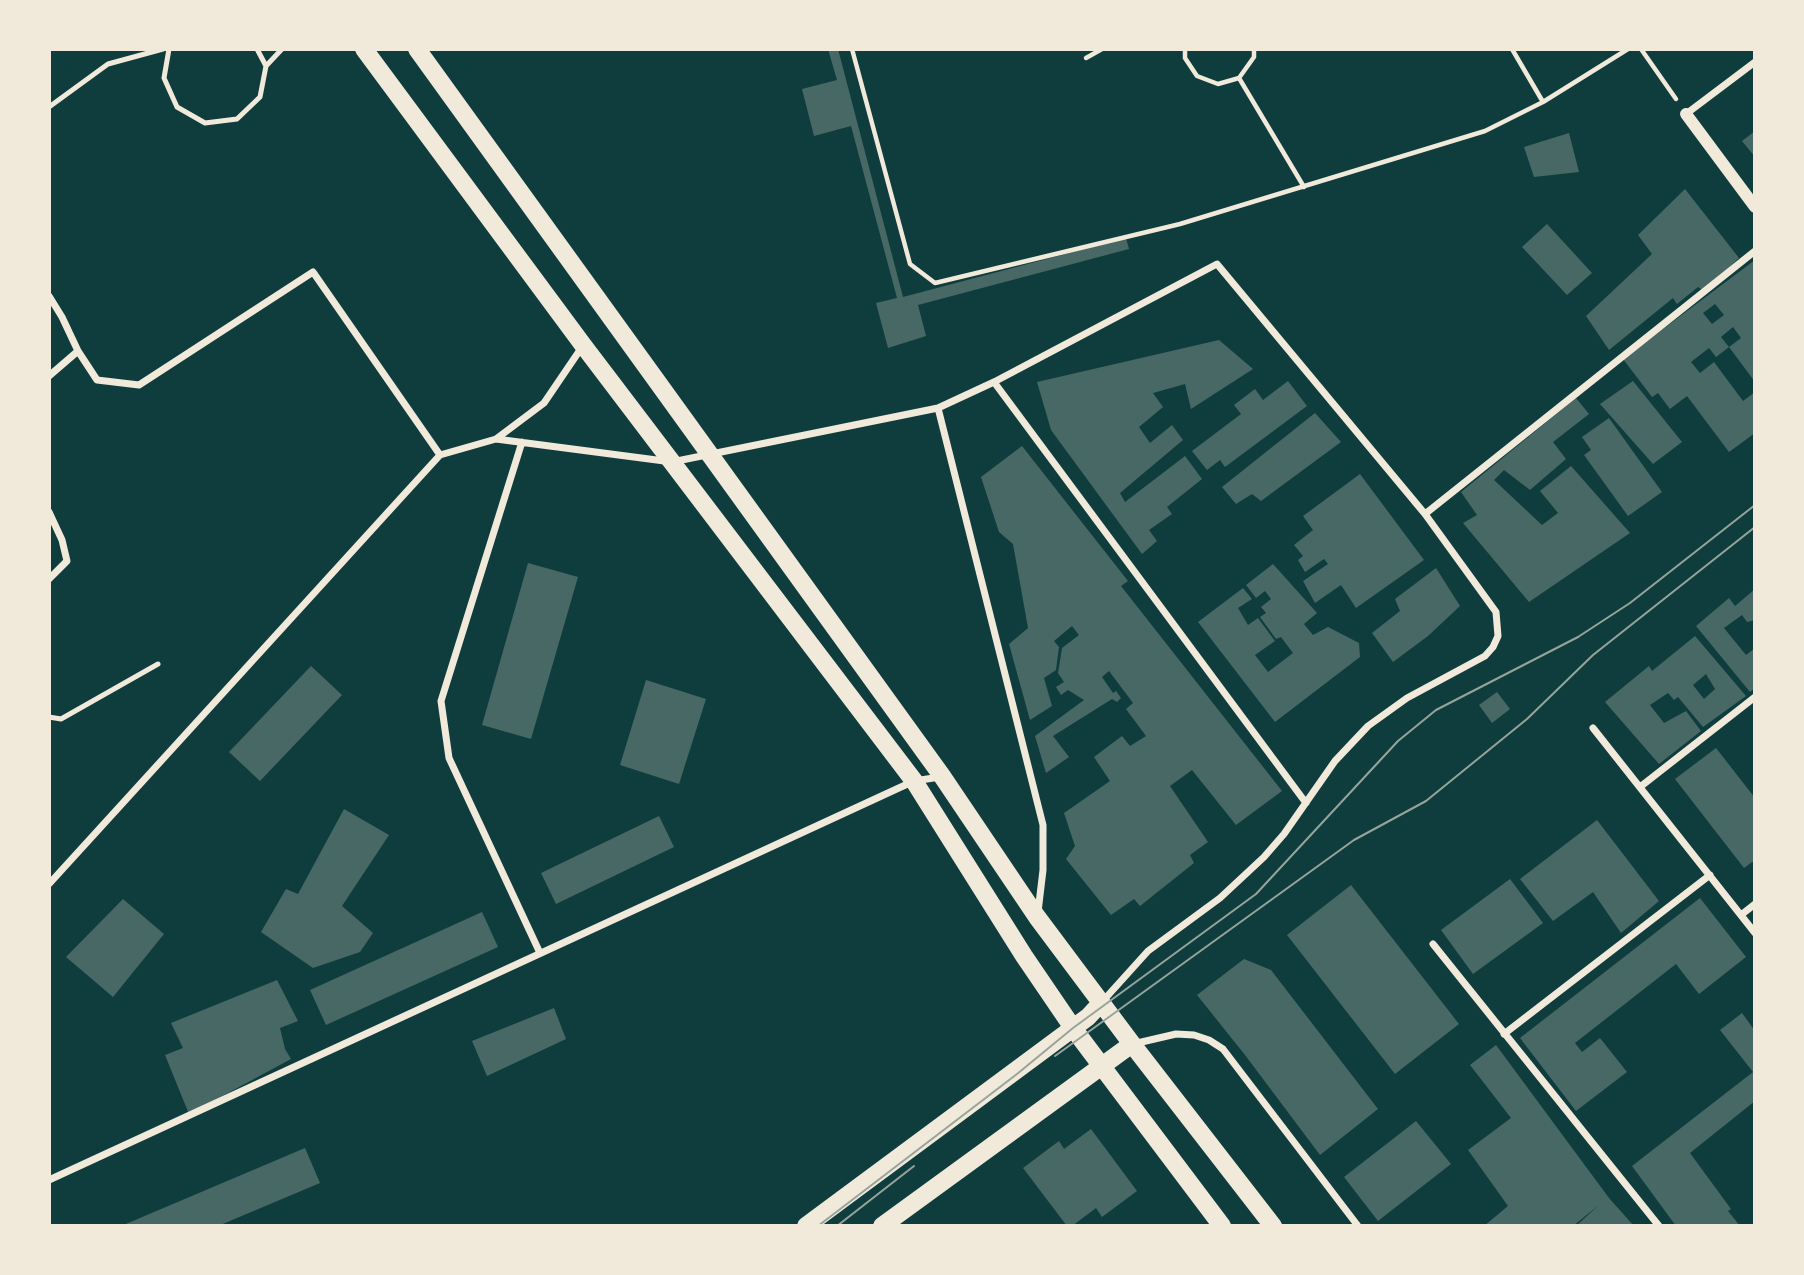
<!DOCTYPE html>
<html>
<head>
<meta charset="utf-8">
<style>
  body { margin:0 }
  #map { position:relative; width:1804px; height:1275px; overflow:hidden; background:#0f3d3e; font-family:Karla,sans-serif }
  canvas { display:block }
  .frame { position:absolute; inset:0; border:51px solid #f1e9da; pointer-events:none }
</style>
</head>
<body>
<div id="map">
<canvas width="1804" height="1275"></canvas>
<div class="frame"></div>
</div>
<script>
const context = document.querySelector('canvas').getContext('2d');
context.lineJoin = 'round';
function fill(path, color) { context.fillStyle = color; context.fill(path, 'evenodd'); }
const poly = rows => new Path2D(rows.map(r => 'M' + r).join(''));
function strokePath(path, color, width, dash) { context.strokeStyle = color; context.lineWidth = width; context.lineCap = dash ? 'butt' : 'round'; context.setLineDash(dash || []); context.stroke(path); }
fill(poly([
  [828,49,838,49,903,297,1126,238,1129,249,918,305,926,336,888,348,876,303,897,298,851,126,814,136,802,89,837,80],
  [1755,131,1755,157,1742,141],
  [1569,133,1579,172,1534,177,1524,147],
  [1685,189,1739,258,1704,291,1698,287,1677,304,1673,298,1609,350,1586,316,1652,254,1638,235],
  [1547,224,1592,273,1567,295,1522,247],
  [1755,260,1755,382,1729,347,1741,338,1733,327,1721,337,1729,347,1716,357,1709,348,1691,362,1700,373,1714,362,1743,401,1755,392,1755,433,1729,452,1687,396,1670,409,1658,393,1652,397,1623,359],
  [1715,304,1724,315,1712,324,1703,313],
  [1219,340,1253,369,1191,409,1185,384,1153,393,1163,407,1139,427,1150,443,1172,425,1183,440,1120,493,1125,502,1185,456,1202,479,1167,507,1172,514,1149,530,1157,541,1142,554,1051,430,1037,382],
  [1288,381,1307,406,1225,467,1220,460,1207,470,1192,451,1241,414,1234,405,1255,389,1263,400],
  [1633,381,1682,442,1653,464,1600,404],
  [1576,398,1589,414,1553,442,1566,459,1530,490,1504,470,1494,480,1542,525,1558,513,1540,491,1571,466,1630,533,1529,602,1463,523,1477,515,1461,492],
  [1315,413,1341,442,1261,501,1252,494,1236,504,1222,487],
  [1609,418,1662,492,1628,516,1584,455,1591,450,1582,437],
  [1022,446,1128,581,1121,586,1282,791,1236,825,1192,770,1170,786,1208,842,1190,855,1194,863,1140,906,1134,899,1111,915,1066,859,1075,846,1064,813,1110,781,1094,757,1122,736,1130,746,1146,736,1126,709,1133,703,1109,671,1102,677,1113,693,1116,691,1121,698,1117,702,1112,699,1053,736,1069,757,1046,773,1035,736,1084,700,1068,690,1061,695,1056,687,1064,682,1058,673,1062,648,1079,635,1072,626,1054,641,1059,647,1056,670,1044,678,1052,706,1030,720,1009,644,1028,628,1013,544,999,532,981,477],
  [1360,474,1424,560,1356,608,1341,585,1315,603,1303,581,1328,564,1324,559,1305,572,1298,560,1303,556,1294,545,1313,530,1303,516],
  [528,563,578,577,531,739,482,725],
  [1273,564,1317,613,1304,624,1313,635,1328,627,1359,643,1360,657,1275,722,1198,622,1243,588,1252,599,1238,608,1248,625,1258,618,1275,641,1255,655,1268,672,1293,653,1281,637,1276,639,1260,617,1266,613,1261,607,1271,599,1265,591,1256,598,1246,585],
  [1436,568,1460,606,1428,636,1393,662,1372,633,1400,611,1395,599],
  [1755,589,1755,620,1747,622,1742,615,1724,628,1746,655,1755,648,1755,688,1750,692,1696,626,1729,598,1735,606],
  [1695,636,1746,696,1703,727,1678,697,1674,700,1668,693,1650,705,1664,723,1686,711,1701,731,1659,764,1605,702,1649,666,1652,671],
  [1706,674,1715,689,1704,699,1693,685],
  [311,666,342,695,260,781,229,752],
  [646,680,706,699,679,784,620,765],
  [1497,692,1510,709,1492,723,1479,705],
  [1716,748,1755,798,1755,860,1744,868,1675,779],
  [344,809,389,835,342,906,373,933,360,952,313,968,261,932,286,889,298,894],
  [659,816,674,847,556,904,541,873],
  [1597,820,1659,901,1621,933,1593,892,1553,921,1520,879],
  [1510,879,1543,923,1473,974,1441,930],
  [1351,885,1459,1024,1395,1074,1287,935],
  [1700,898,1746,957,1699,994,1676,964,1575,1043,1582,1052,1600,1038,1627,1072,1576,1111,1520,1038],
  [123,899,164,934,113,997,66,957],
  [482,912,498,947,326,1025,310,990],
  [1244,959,1271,970,1378,1109,1320,1155,1245,1055,1197,995],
  [277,980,298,1021,280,1028,285,1049,291,1059,189,1114,165,1055,183,1048,171,1023],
  [554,1008,566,1039,487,1076,472,1041],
  [1742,1013,1755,1031,1755,1101,1690,1153,1731,1209,1728,1211,1740,1226,1676,1226,1632,1166,1753,1072,1720,1030],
  [1496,1045,1609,1198,1634,1226,1576,1226,1599,1205,1573,1226,1484,1226,1508,1206,1468,1150,1511,1118,1470,1065],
  [1416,1121,1451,1164,1378,1221,1344,1177],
  [1091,1129,1137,1191,1102,1217,1096,1208,1072,1226,1067,1226,1023,1168,1059,1141,1064,1149],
  [305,1148,320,1183,218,1226,121,1226]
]), '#486865');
strokePath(poly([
  [852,49,910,264,935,283,1180,224,1485,131,1543,102,1628,49],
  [1185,49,1185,58,1197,76,1218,84,1239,78,1254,57,1254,49],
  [1512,49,1543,102],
  [1641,49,1676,99],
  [1086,58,1102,49],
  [1239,78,1304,187]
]), '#f1e9da', 4.5);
strokePath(poly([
  [169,49,164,78,177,107,205,123,237,119,260,97,266,66,257,49],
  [266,66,282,49],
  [49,107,108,64,163,49],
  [49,717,61,719,158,664]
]), '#f1e9da', 5);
strokePath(poly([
  [1686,114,1755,62],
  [49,296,62,317,78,351],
  [49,376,78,351,97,380,139,385,313,272,440,455,496,439,544,403,582,347],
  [994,382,1306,803],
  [938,408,1043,825,1043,870,1038,912],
  [496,439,672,462,938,408,994,382,1217,264,1425,514,1496,612,1498,636,1493,647,1485,656,1407,698,1368,726,1335,761,1284,834,1264,857,1220,898,1148,951,1102,1002],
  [522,442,441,701,449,758,540,953],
  [49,512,62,540,67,561,49,579],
  [1425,514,1755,251],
  [1593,728,1755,933],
  [1640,787,1755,697],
  [49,884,440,455],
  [1741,915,1755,904],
  [1433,944,1659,1226],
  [1504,1034,1710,875],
  [1133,1044,1176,1034,1194,1035,1209,1040,1223,1049,1358,1226],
  [49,1180,914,781,940,777]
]), '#f1e9da', 7);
strokePath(poly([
  [1686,114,1755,207]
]), '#f1e9da', 12);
strokePath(poly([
  [364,49,583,345,914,781,1024,956,1073,1028,1222,1226],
  [417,49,942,776,1037,917,1132,1044,1273,1226],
  [806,1226,1088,1017,1101,1003],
  [882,1226,1132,1044]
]), '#f1e9da', 18);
strokePath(poly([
  [1055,1056,1354,840,1426,801,1527,719,1593,655,1755,527],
  [818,1226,1017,1074,1073,1028,1256,894,1398,741,1436,710,1578,637,1630,603,1755,505],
  [837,1226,914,1166]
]), '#97a49c', 2);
</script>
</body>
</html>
